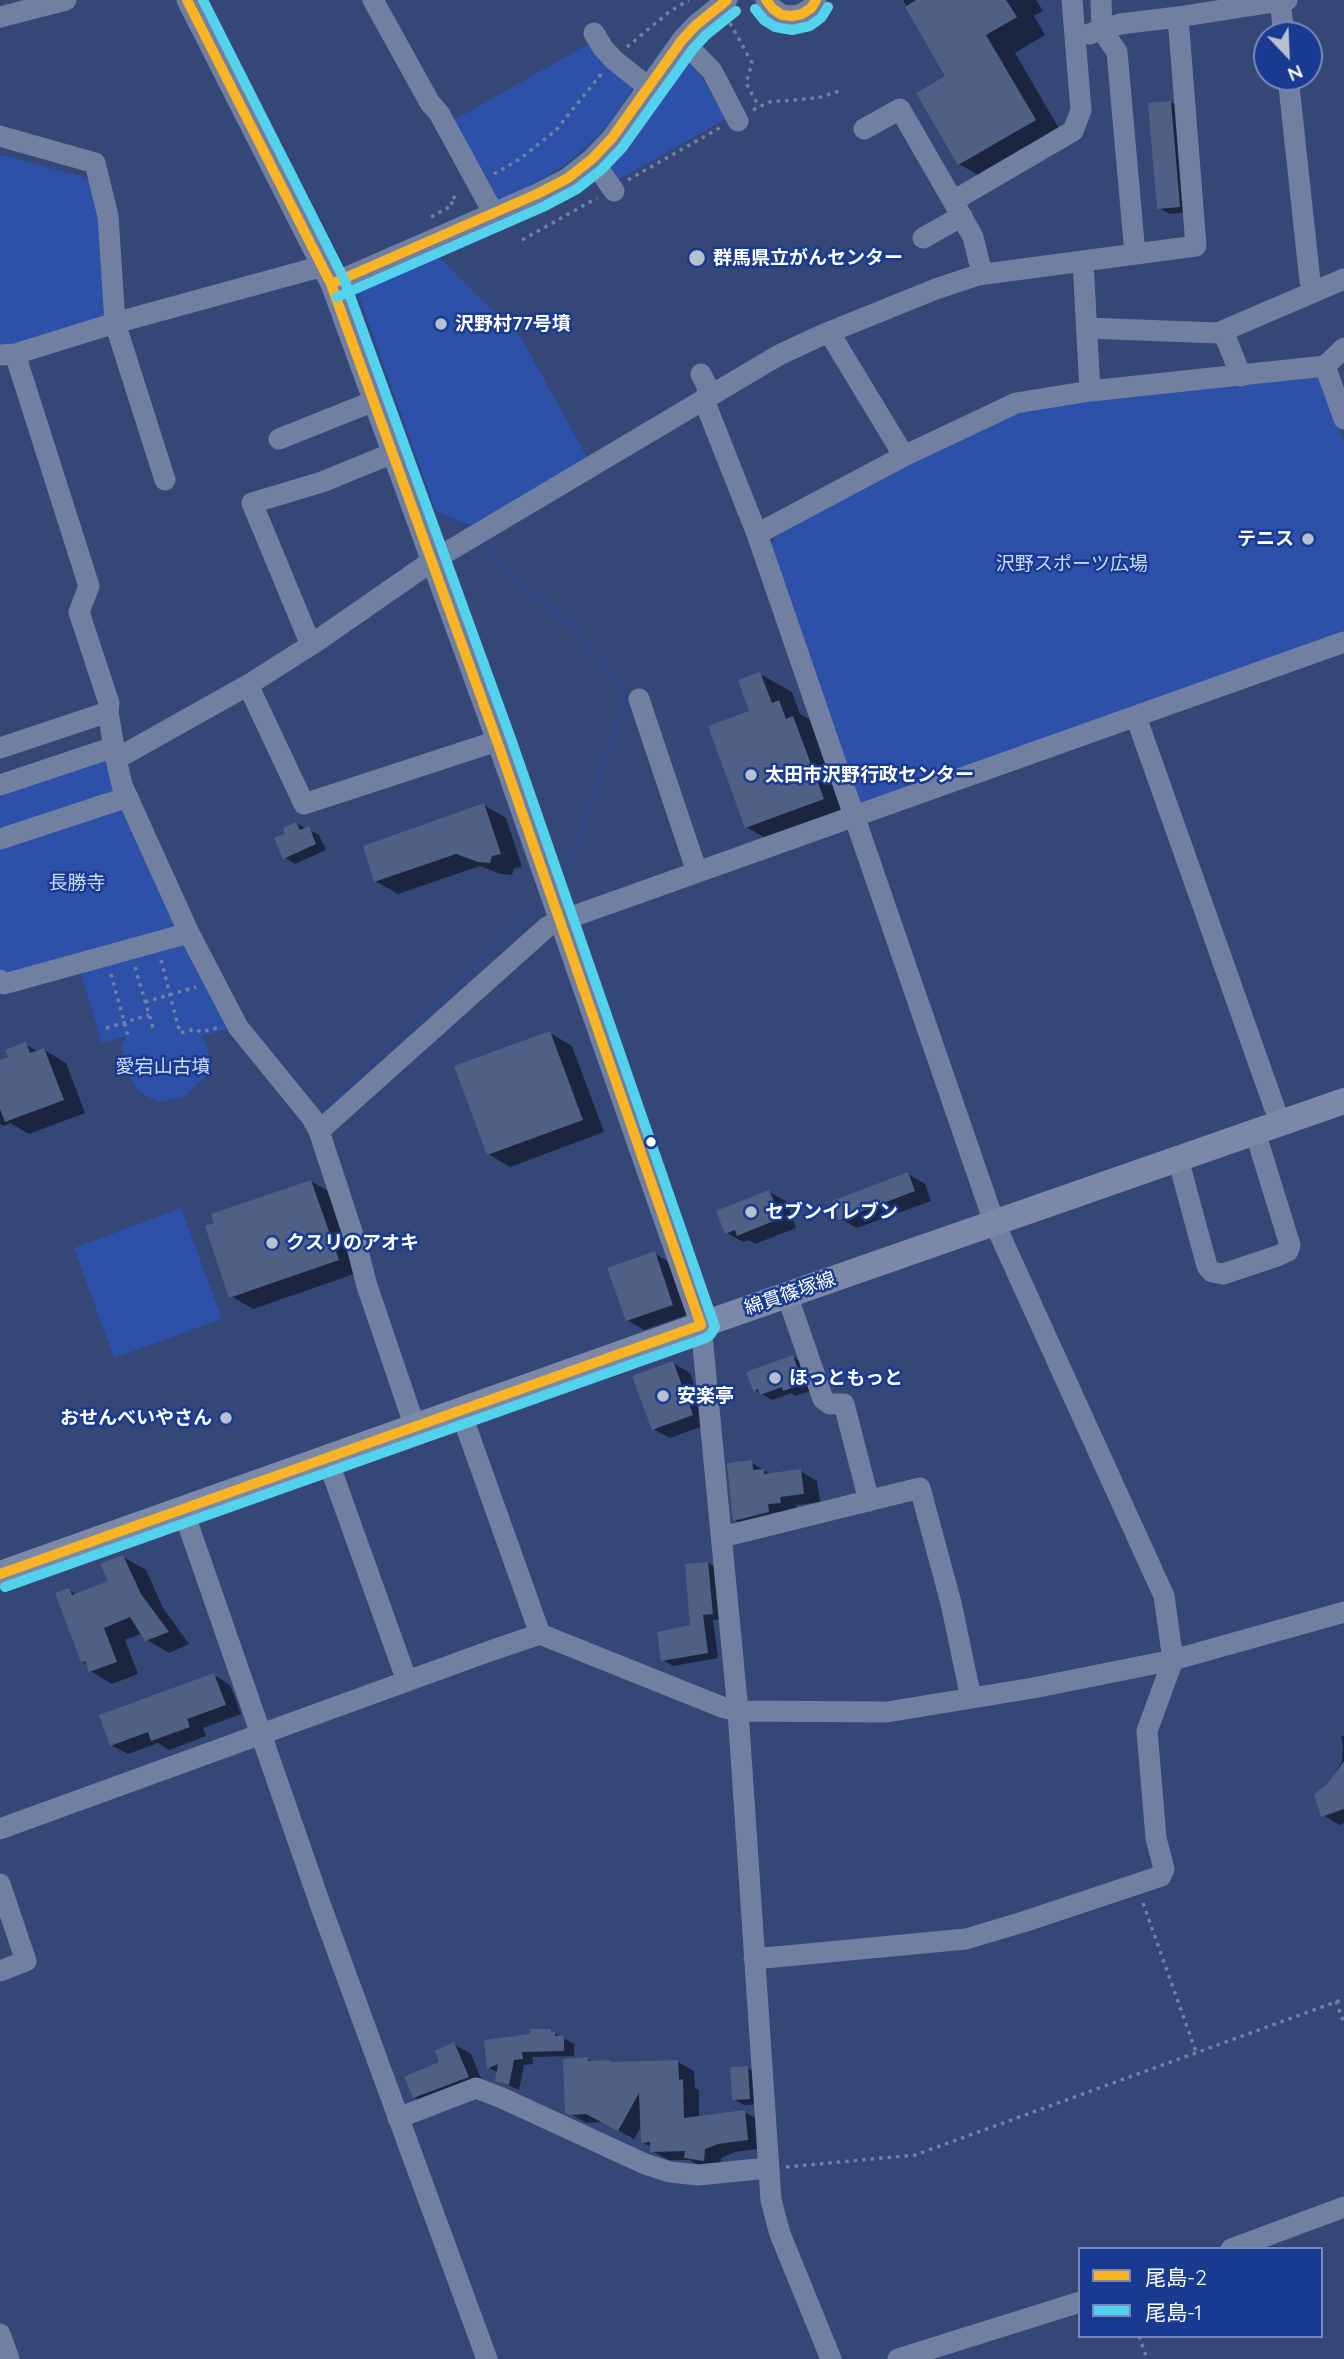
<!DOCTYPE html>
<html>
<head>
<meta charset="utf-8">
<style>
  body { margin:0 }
  #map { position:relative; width:1344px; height:2359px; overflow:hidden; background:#344776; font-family:Quicksand,"Noto Sans JP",sans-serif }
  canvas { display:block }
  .legend { position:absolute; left:1078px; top:2247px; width:245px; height:91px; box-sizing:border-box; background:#193a91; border:2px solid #7589bd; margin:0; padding:9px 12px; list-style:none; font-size:21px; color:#fff }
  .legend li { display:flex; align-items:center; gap:14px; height:35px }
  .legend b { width:35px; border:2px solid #7589bd }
  .north { position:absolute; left:1253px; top:21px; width:70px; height:70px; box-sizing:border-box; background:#193a91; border:2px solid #7589bd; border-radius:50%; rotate:157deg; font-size:19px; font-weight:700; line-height:28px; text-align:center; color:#fff }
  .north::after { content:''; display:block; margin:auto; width:24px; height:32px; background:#b8bfcf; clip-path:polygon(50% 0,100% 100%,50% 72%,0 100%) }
</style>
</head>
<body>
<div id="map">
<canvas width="1344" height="2359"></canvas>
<ul class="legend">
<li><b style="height:9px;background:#f9b426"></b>尾島-2</li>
<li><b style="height:9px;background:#53d2ee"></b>尾島-1</li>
</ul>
<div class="north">N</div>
</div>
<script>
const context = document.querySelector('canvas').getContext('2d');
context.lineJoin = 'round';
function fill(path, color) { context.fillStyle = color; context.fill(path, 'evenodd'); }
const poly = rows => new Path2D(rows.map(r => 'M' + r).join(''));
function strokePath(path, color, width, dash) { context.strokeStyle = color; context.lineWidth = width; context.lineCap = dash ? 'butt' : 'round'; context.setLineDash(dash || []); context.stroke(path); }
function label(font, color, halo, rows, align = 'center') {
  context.font = font + ' Quicksand,"Noto Sans JP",sans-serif'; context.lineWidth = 5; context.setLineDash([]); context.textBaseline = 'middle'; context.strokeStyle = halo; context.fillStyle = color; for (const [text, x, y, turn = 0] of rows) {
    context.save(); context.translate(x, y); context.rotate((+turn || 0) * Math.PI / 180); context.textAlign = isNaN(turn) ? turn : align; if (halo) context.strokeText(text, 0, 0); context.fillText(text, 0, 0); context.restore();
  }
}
fill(poly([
  [590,43,634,87,606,127,584,149,563,166,520,191,499,200,452,121],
  [677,57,687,57,697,69,726,119,618,180,604,161],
  [3,155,90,179,102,227,105,315,0,350,0,156],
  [434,252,522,339,589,461,478,528,436,511,356,287],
  [1320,374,1344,443,1344,635,863,810,771,546,776,535,881,477,1032,407],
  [109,757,231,1028,200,1037,205,1041,212,1064,209,1072,184,1097,158,1102,140,1092,132,1081,121,1046,127,1036,102,1043,77,960,13,977,0,969,0,790],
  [181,1208,222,1319,114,1358,74,1248]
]), '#2d51a8');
fill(poly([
  [903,0,1036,0,1043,11,1034,16,1045,35,1015,53,1064,137,989,181,959,164,948,76],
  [1171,102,1182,109,1190,212,1169,214,1159,208],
  [760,674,792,692,800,714,811,720,855,817,778,845,746,827],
  [484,805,506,818,522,867,514,868,512,875,501,874,480,866,398,894,375,881],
  [296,823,319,835,326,850,295,864,284,857,288,835],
  [550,1033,572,1046,604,1132,510,1167,488,1154],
  [25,1044,39,1052,44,1050,66,1063,85,1113,29,1134,10,1123,4,1126,0,1124,0,1062,10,1058],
  [908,1174,925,1184,931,1201,857,1228,841,1219],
  [311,1181,333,1194,360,1272,253,1309,231,1296],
  [769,1192,786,1201,796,1228,755,1244,749,1240,743,1242,727,1233],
  [654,1253,671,1263,689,1314,644,1330,627,1320],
  [793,1357,803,1363,813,1390,795,1396,792,1393,772,1400,755,1390],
  [673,1363,690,1373,708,1424,670,1438,653,1429],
  [751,1462,771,1475,800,1471,817,1481,820,1502,796,1505,797,1512,751,1529,735,1520],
  [123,1557,146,1570,163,1608,189,1644,169,1653,147,1640,143,1633,125,1640,138,1674,112,1684,90,1671,88,1665,82,1661,69,1590,77,1595,111,1582],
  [708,1563,719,1569,723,1619,713,1620,718,1658,673,1666,663,1660,692,1627],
  [214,1675,230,1685,241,1714,203,1728,206,1736,169,1750,158,1743,128,1754,111,1745],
  [1341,1736,1344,1736,1344,1823,1339,1825,1323,1815,1329,1784,1342,1761,1343,1747],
  [550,2031,574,2044,574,2056,532,2057,533,2064,524,2065,519,2090,497,2080,499,2073,489,2068],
  [454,2044,471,2054,484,2086,431,2106,414,2097],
  [588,2059,594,2063,678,2062,694,2071,695,2088,699,2090,699,2118,744,2112,760,2121,764,2148,735,2152,721,2158,720,2169,702,2167,690,2160,668,2160,652,2151,652,2147,642,2142,642,2125,634,2139,603,2122,587,2123,567,2112],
  [748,2068,758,2074,760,2104,744,2105,733,2099]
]), '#0007');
strokePath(poly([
  [206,0,346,274],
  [350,283,433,513,473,529],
  [482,539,514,576,568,622,607,668,627,702,561,887,554,892],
  [320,1112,547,899]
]), '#2f4685', 5);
fill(poly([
  [916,0,1006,0,1017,17,986,35,1036,120,958,165,916,93,945,76,905,7],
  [1171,101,1180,207,1157,209,1148,103],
  [760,672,772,703,779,700,786,719,793,716,824,799,745,828,708,726,749,711,738,680],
  [484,803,501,854,492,856,490,863,478,862,456,854,374,882,363,846],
  [296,822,300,830,309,826,316,844,283,859,274,838,285,834,283,828],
  [550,1031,583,1120,487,1155,454,1066],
  [26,1042,30,1053,44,1048,64,1100,5,1122,0,1109,0,1060,8,1057,5,1050],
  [908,1172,915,1191,839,1220,832,1201],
  [311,1180,339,1260,229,1298,205,1226,214,1223,211,1214],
  [769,1190,781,1218,737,1236,735,1230,725,1234,716,1211],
  [655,1251,673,1305,626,1321,607,1268],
  [793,1355,803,1384,783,1391,782,1387,760,1395,758,1389,753,1391,746,1372],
  [673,1361,693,1415,652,1430,632,1376],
  [752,1460,753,1470,764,1469,764,1474,801,1469,804,1494,780,1497,781,1503,768,1504,769,1512,733,1521,727,1463],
  [123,1555,141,1594,169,1632,145,1641,130,1617,104,1628,117,1662,89,1672,85,1661,81,1662,55,1593,69,1588,72,1595,108,1581,100,1564],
  [708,1562,713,1614,703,1615,708,1653,661,1661,657,1632,690,1625,685,1564],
  [214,1673,226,1705,187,1719,190,1727,151,1741,148,1732,110,1746,99,1715],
  [1344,1761,1344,1809,1321,1817,1314,1794,1328,1783],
  [530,2029,551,2029,551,2032,555,2032,555,2036,564,2036,564,2051,522,2052,523,2059,514,2060,509,2085,495,2081,498,2064,487,2069,484,2040,530,2034],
  [454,2042,469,2077,413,2098,404,2077,439,2062,435,2051],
  [588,2057,588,2061,611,2060,611,2062,678,2060,679,2080,683,2079,684,2118,745,2110,748,2140,718,2144,705,2149,704,2161,684,2158,685,2151,650,2152,650,2142,641,2143,639,2093,618,2131,586,2114,570,2115,565,2113,563,2059],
  [748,2066,750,2099,732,2100,730,2067]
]), '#505f84');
strokePath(poly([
  [730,23,752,63,746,83,759,107],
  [627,47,669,12,689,0],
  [753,110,769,102,818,98,842,90],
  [494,174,520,159,556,130,602,73],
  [628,180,721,127],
  [431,217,453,205,450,200,460,194],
  [522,240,597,198],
  [161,960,180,1033,195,1029,201,1032,217,1028],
  [135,967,153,1028],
  [111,974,128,1036],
  [145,1002,196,987],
  [106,1028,149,1015],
  [1143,1903,1196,2052],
  [1336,2001,1344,2023],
  [786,2167,915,2155,1344,1999],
  [1139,2336,1147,2359]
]), '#717fa1', 3.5, [3.5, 5]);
strokePath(poly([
  [187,0,331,284,497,741,701,1325,738,1711,771,2200,780,2234,831,2359],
  [373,0,430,103,439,113,494,214],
  [766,0,773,9,782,15,792,16,802,14,811,8,816,0],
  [1101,0,1102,30,1117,52,1135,254],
  [1280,1,1284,35],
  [0,17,66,0],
  [594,33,603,48,614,60,648,87],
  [1089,34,1120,24,1178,17,1287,0],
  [682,40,712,71,738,121],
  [1288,77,1310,281,1314,292],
  [864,129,900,109,953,201,1073,131,1081,110,1072,0],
  [0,136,95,163,108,216,115,323,165,480],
  [592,159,614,191],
  [953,201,973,237,981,269,978,275],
  [923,238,962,216],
  [1083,261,1090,391],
  [331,284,537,194,568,178,592,159,612,138,682,40,696,25,727,0],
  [1087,328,1218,333,1344,279],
  [1223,331,1241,376],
  [829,332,904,456],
  [15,354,89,586,79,612,109,703,108,712],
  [0,355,15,354,115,323,323,266],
  [1325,366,1344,348],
  [701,374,709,390,704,400,757,534,994,1222,1164,1596,1173,1660,1147,1731,1156,1838,1164,1869,1161,1876,1023,1922,966,1939,754,1959],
  [279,439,374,401],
  [757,534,904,456,1016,403,1090,391,1325,366,1344,419],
  [311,645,252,503,322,482,393,453],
  [248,685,304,804,497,741],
  [639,699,697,872],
  [1136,717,1280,1123],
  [0,748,108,712,116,759,122,785,189,933,238,1027,312,1118,319,1131,357,1247,367,1286,415,1427],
  [116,759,248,685,311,645,432,561,779,355,822,335,936,289,978,275,1196,246,1178,17],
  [0,785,108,749,114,745],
  [0,839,128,797],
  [0,980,4,984,189,933],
  [319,1131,547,927,560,921,1344,642],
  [1178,1159,1207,1266,1212,1272,1223,1274,1277,1256,1288,1251,1290,1245,1255,1132],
  [787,1295,823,1399,830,1404,844,1404,869,1501],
  [460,1410,540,1634],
  [327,1458,407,1681],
  [183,1510,319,1901,487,2359],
  [722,1537,920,1488,951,1603,971,1698],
  [0,1829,490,1651,540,1634,722,1707,738,1711,887,1712,1033,1688,1173,1660,1344,1612],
  [0,1884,26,1961,0,1971],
  [398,2118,476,2088,502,2098,645,2164,670,2172,698,2175,768,2168],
  [1231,2249,1344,2207],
  [0,2334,9,2359],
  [898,2359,1080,2302]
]), '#717fa1', 21);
strokePath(poly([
  [0,1574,701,1325,1344,1101]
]), '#7b88a7', 26);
strokePath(poly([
  [766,0,773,9,782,15,792,16,802,14,811,8,816,0],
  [331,284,537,194,568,178,592,159,612,138,682,40,696,25,727,0],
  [0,1574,701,1325,497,741,331,284,187,0]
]), '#f9b426', 10);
strokePath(poly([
  [755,9,764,20,775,27,792,30,810,26,821,18,828,7],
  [337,297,543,207,577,189,601,170,622,148,693,49,706,35,736,11],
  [5,1587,706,1338,711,1334,715,1327,510,736,344,279,203,0]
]), '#53d2ee', 10);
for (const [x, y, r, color] of [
  [697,258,9,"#b8bfcf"],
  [441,324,7,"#b8bfcf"],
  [1308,539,7,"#b8bfcf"],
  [751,775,7,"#b8bfcf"],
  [651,1142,6,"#fff"],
  [751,1212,7,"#b8bfcf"],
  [272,1243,7,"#b8bfcf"],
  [775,1378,7,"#b8bfcf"],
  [663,1396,7,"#b8bfcf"],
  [226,1418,7,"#b8bfcf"]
]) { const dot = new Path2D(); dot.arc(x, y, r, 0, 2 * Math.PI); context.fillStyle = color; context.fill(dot); strokePath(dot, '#193a91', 2.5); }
label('bold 19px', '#fff', '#193a91', [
  ["群馬県立がんセンター",713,258],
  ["沢野村77号墳",455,324],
  ["テニス",1294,539,"right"],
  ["太田市沢野行政センター",765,775],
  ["セブンイレブン",765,1212],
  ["クスリのアオキ",286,1243],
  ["ほっともっと",789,1378],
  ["安楽亭",677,1396],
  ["おせんべいやさん",212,1418,"right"]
], 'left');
label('19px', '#cfdbfb', '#193a91', [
  ["沢野スポーツ広場",1072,564],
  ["長勝寺",77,883],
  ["愛宕山古墳",163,1067]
]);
label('19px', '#fff', '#193a91', [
  ["綿貫篠塚線",790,1294,-19]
]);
</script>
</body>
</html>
